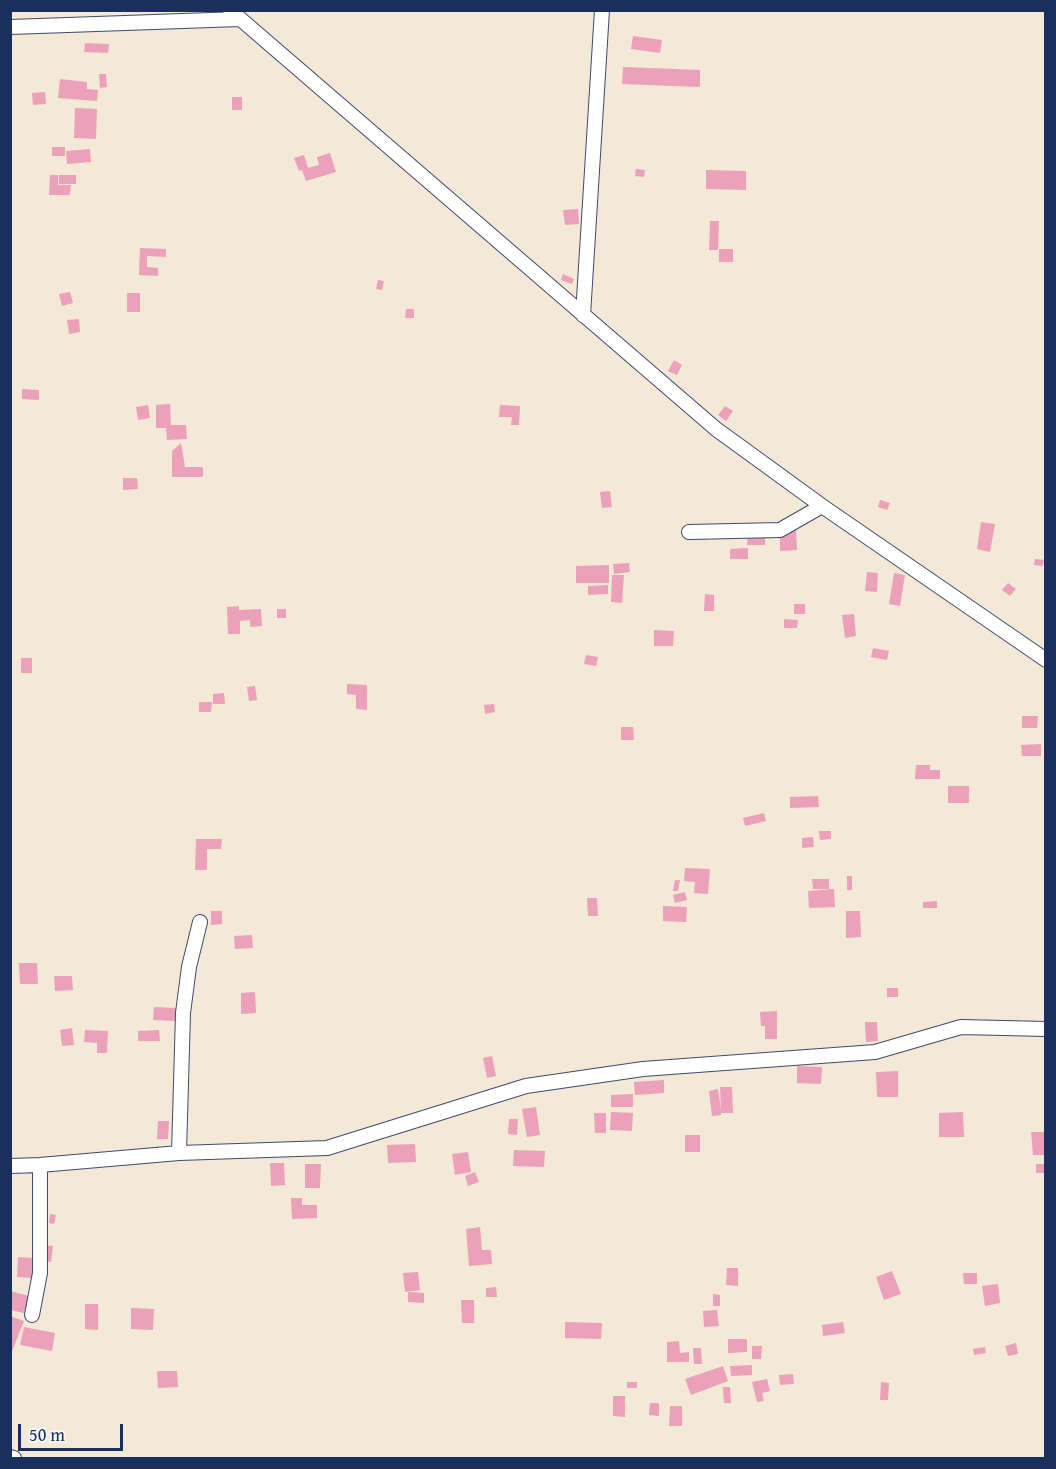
<!DOCTYPE html>
<html>
<head>
<meta charset="utf-8">
<style>
  body { margin:0 }
  #map { position:relative; width:1056px; height:1469px; overflow:hidden; background:#f4e8d7; font-family:"Gentium Book Plus",serif }
  canvas { display:block }
  .frame { position:absolute; inset:0; border:12px solid #1b2f5e; pointer-events:none }
  .scale { position:absolute; left:18px; top:1424px; width:105px; height:27px; box-sizing:border-box; border:3px solid #1b2f5e; border-top:0; padding-left:8px; font-size:18px; line-height:21px; white-space:nowrap; color:#1b2f5e; -webkit-text-stroke:4px #f6f6f2; paint-order:stroke }
</style>
</head>
<body>
<div id="map">
<canvas width="1056" height="1469"></canvas>
<div class="frame"></div>
<div class="scale">50 m</div>
</div>
<script>
const context = document.querySelector('canvas').getContext('2d');
context.lineJoin = 'round';
function fill(path, color) { context.fillStyle = color; context.fill(path, 'evenodd'); }
const poly = rows => new Path2D(rows.map(r => 'M' + r).join(''));
function strokePath(path, color, width, dash) { context.strokeStyle = color; context.lineWidth = width; context.lineCap = dash ? 'butt' : 'round'; context.setLineDash(dash || []); context.stroke(path); }
fill(poly([
  [633,36,662,40,660,53,631,49],
  [85,43,109,44,108,53,84,52],
  [623,67,700,70,700,87,622,84],
  [99,74,106,74,107,87,100,88],
  [60,79,87,82,87,89,98,90,97,101,58,98],
  [45,92,46,104,33,105,32,93],
  [232,97,242,97,242,110,232,110],
  [75,108,97,109,96,139,74,138],
  [52,147,65,147,65,156,52,156],
  [90,149,91,162,67,164,66,151],
  [330,153,336,172,306,181,302,170,299,171,294,158,304,155,308,168,319,165,317,157],
  [636,169,645,170,644,177,635,176],
  [706,170,746,171,746,190,706,189],
  [50,175,58,175,58,185,71,185,70,195,49,195],
  [59,175,76,175,76,184,59,184],
  [578,209,579,224,565,225,563,210],
  [710,221,719,221,718,250,709,250],
  [140,248,166,249,166,257,147,256,147,267,158,268,158,276,139,275],
  [719,249,733,249,733,262,719,262],
  [563,274,574,279,572,284,561,280],
  [378,280,384,281,382,290,376,289],
  [70,292,73,303,62,306,59,294],
  [127,293,140,293,140,312,127,312],
  [406,309,414,309,414,318,405,318],
  [79,319,80,332,69,334,67,320],
  [674,360,682,365,677,375,668,371],
  [22,389,39,390,39,400,22,399],
  [170,404,171,425,186,425,187,439,167,440,166,428,156,428,156,405],
  [148,405,150,418,138,420,136,407],
  [500,405,520,406,519,425,511,425,512,417,499,417],
  [725,406,733,411,726,421,718,415],
  [181,443,185,467,203,467,203,477,172,477,172,451],
  [123,478,137,478,138,489,123,490],
  [610,491,612,507,602,508,600,492],
  [880,500,890,503,887,510,878,507],
  [981,522,995,524,990,552,977,549],
  [780,530,796,530,797,550,780,551],
  [748,532,765,533,765,545,747,545],
  [748,548,748,559,730,559,730,549],
  [1035,559,1044,560,1043,566,1034,565],
  [629,563,630,572,614,574,613,564],
  [609,565,609,583,576,583,576,566],
  [867,572,878,573,877,592,865,591],
  [894,573,905,575,900,606,889,604],
  [612,575,624,575,622,603,611,602],
  [1008,583,1016,589,1010,596,1002,590],
  [608,585,608,594,588,595,588,586],
  [705,594,714,595,714,611,704,611],
  [794,604,805,604,805,614,794,614],
  [239,606,239,610,261,609,262,626,250,627,250,620,240,621,240,634,228,634,227,607],
  [277,609,286,609,286,618,277,618],
  [854,614,856,636,845,638,842,615],
  [784,619,798,620,797,628,784,628],
  [654,630,674,631,673,646,654,646],
  [873,648,889,651,887,660,871,657],
  [586,655,598,657,596,666,584,664],
  [21,658,32,658,32,673,21,673],
  [347,684,367,685,367,710,356,709,356,695,347,694],
  [255,686,257,700,249,701,247,687],
  [224,693,225,704,213,704,213,694],
  [199,702,212,702,211,712,199,712],
  [494,704,495,712,485,714,484,705],
  [1022,716,1038,716,1037,728,1022,728],
  [621,727,633,727,634,740,621,740],
  [1041,744,1041,756,1022,756,1021,745],
  [916,765,930,765,930,770,940,770,940,779,915,779],
  [948,786,969,786,969,803,948,803],
  [818,796,819,807,790,808,790,797],
  [764,813,766,821,745,826,743,818],
  [819,831,831,831,831,839,820,840],
  [813,837,814,847,802,848,802,838],
  [196,839,222,839,221,849,207,849,207,870,195,870],
  [685,868,710,869,708,894,694,893,695,882,684,881],
  [847,876,852,876,852,890,847,890],
  [812,879,829,879,829,889,813,889],
  [675,880,680,880,678,891,673,891],
  [834,889,835,907,809,908,808,891],
  [685,892,687,900,675,903,673,895],
  [587,898,597,898,598,916,588,916],
  [937,901,937,908,923,908,923,902],
  [663,906,687,907,686,922,663,921],
  [211,911,222,911,222,924,211,925],
  [846,911,860,911,861,937,846,938],
  [252,935,253,948,235,949,234,936],
  [19,963,37,963,38,984,20,984],
  [54,976,72,976,73,990,55,991],
  [887,988,898,988,898,997,887,997],
  [255,992,256,1013,241,1014,241,993],
  [154,1007,176,1008,175,1021,153,1020],
  [777,1011,777,1039,765,1039,765,1026,761,1026,760,1012],
  [865,1022,877,1022,878,1041,866,1042],
  [72,1028,74,1045,62,1046,60,1030],
  [85,1030,108,1031,107,1053,97,1053,97,1043,84,1042],
  [159,1030,160,1041,138,1041,138,1031],
  [492,1056,496,1076,487,1078,483,1058],
  [797,1066,822,1067,821,1084,797,1083],
  [898,1071,898,1097,877,1097,876,1072],
  [664,1080,664,1093,635,1095,634,1082],
  [720,1087,732,1087,733,1113,721,1113,721,1115,712,1116,709,1091,718,1089,721,1110],
  [633,1094,633,1107,611,1107,611,1095],
  [536,1107,540,1135,527,1137,522,1109],
  [611,1112,633,1113,632,1131,610,1130],
  [963,1112,964,1137,939,1137,939,1113],
  [594,1113,606,1113,606,1133,595,1133],
  [509,1119,518,1119,517,1135,508,1134],
  [158,1121,169,1121,168,1139,157,1139],
  [1031,1132,1046,1132,1046,1155,1033,1155],
  [685,1135,700,1135,700,1152,685,1152],
  [415,1144,416,1162,388,1163,387,1145],
  [514,1150,545,1151,544,1167,513,1166],
  [468,1152,471,1172,455,1175,452,1154],
  [270,1163,284,1163,285,1185,271,1186],
  [305,1164,321,1164,320,1188,305,1188],
  [1036,1164,1046,1164,1046,1173,1036,1173],
  [475,1172,479,1182,468,1186,465,1176],
  [291,1198,302,1198,302,1205,317,1205,317,1218,292,1219],
  [50,1214,56,1215,54,1224,49,1223],
  [480,1227,482,1250,491,1250,492,1264,469,1266,466,1229],
  [43,1245,53,1246,51,1262,42,1261],
  [18,1257,35,1258,34,1278,17,1277],
  [727,1268,738,1268,738,1286,726,1285],
  [892,1271,901,1294,884,1300,876,1277],
  [418,1272,420,1290,405,1292,403,1273],
  [963,1273,977,1273,977,1284,964,1284],
  [998,1284,1000,1303,985,1306,982,1286],
  [496,1287,497,1297,486,1297,486,1288],
  [10,1291,29,1296,24,1313,10,1310],
  [408,1292,424,1293,424,1303,408,1302],
  [713,1294,720,1295,720,1306,713,1306],
  [461,1300,474,1300,474,1323,462,1323],
  [85,1304,98,1304,98,1330,85,1329],
  [131,1308,154,1309,153,1330,131,1329],
  [717,1310,719,1326,704,1327,703,1311],
  [10,1316,24,1321,11,1354,10,1354],
  [565,1322,602,1323,601,1339,565,1338],
  [843,1322,845,1333,823,1336,822,1325],
  [24,1327,55,1333,52,1351,20,1345],
  [728,1339,747,1339,747,1352,728,1353],
  [679,1341,680,1353,689,1352,689,1362,667,1362,667,1342],
  [1016,1343,1018,1354,1008,1356,1005,1346],
  [752,1346,762,1346,761,1359,752,1359],
  [985,1347,986,1353,974,1355,973,1349],
  [693,1348,701,1348,702,1364,694,1364],
  [752,1365,752,1375,731,1376,730,1366],
  [723,1366,728,1381,691,1395,685,1379],
  [157,1371,177,1371,178,1387,158,1388],
  [793,1374,794,1384,780,1385,779,1375],
  [767,1379,770,1391,762,1393,764,1401,757,1402,752,1382],
  [627,1382,637,1382,637,1388,627,1388],
  [881,1382,889,1383,888,1400,880,1400],
  [723,1387,730,1387,731,1403,724,1403],
  [613,1396,625,1396,625,1417,613,1416],
  [650,1403,659,1403,659,1416,649,1415],
  [670,1406,682,1406,682,1426,669,1426]
]), '#eba1b9');
const minor = poly([
  [230,10,716,429,822,506,1046,660],
  [10,27,240,19],
  [583,315,602,10],
  [689,532,780,530,822,506],
  [179,1153,183,1013,189,967,200,922],
  [10,1166,40,1165,179,1153,327,1148,526,1086,643,1069,875,1052,961,1027,1046,1029],
  [32,1315,40,1273,40,1165],
  [10,1457,14,1458]
]);
strokePath(minor, '#3c4b70', 16);
strokePath(minor, '#fff', 14);
</script>
</body>
</html>
